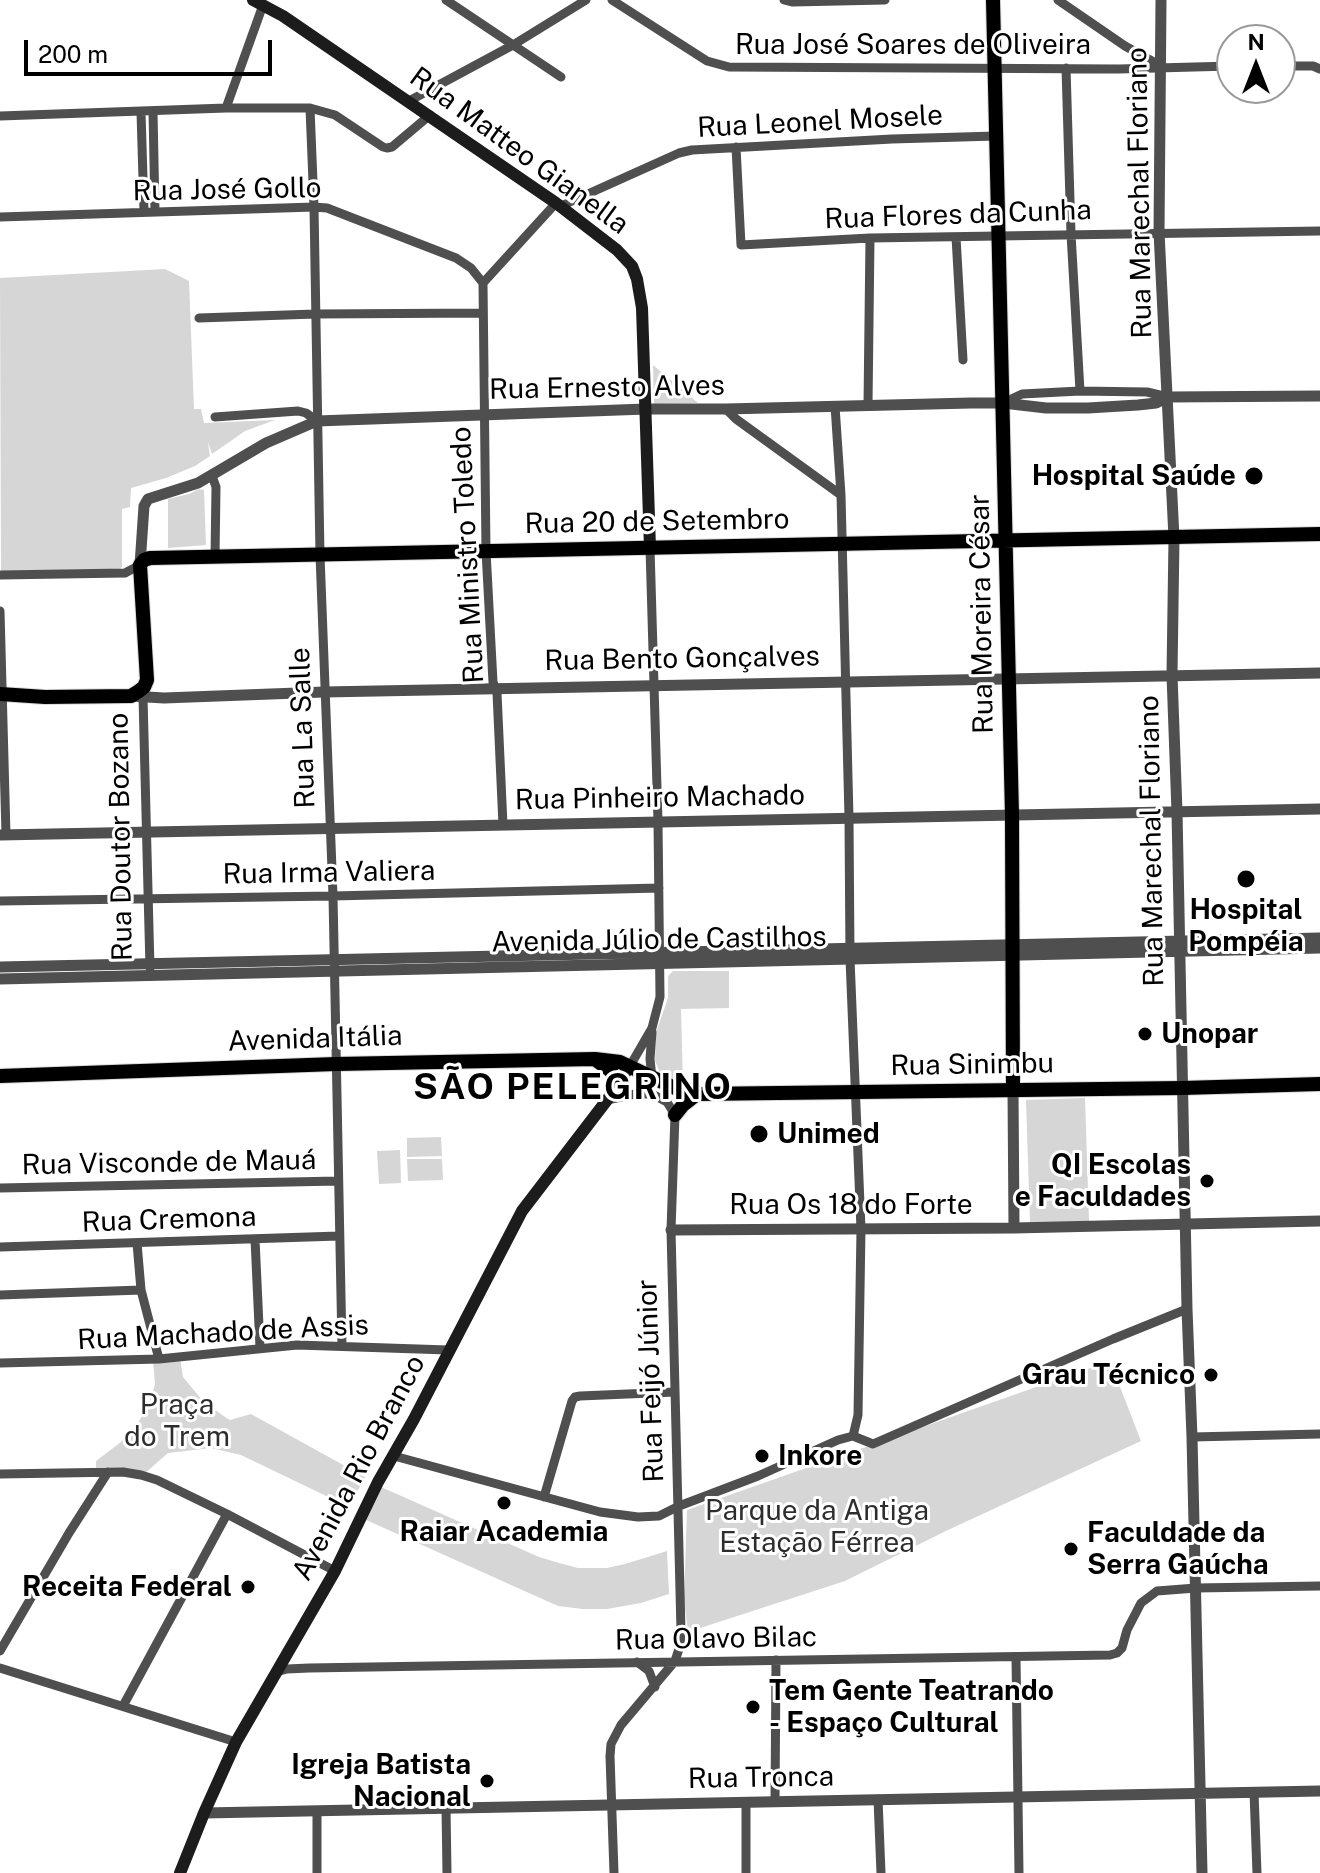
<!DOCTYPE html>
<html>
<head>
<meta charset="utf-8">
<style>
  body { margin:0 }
  #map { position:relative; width:1320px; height:1873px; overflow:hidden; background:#fff; font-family:"Public Sans",sans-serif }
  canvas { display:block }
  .north { position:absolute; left:1216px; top:24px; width:80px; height:80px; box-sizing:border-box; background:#fff; border:2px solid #999; border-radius:50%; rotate:0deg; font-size:22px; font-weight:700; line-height:32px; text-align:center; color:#000 }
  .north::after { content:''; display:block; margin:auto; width:28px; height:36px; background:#000; clip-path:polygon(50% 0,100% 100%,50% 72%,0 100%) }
  .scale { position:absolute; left:24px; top:40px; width:248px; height:36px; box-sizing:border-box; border:4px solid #000; border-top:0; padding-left:10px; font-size:24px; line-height:28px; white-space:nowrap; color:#000; -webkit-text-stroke:6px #fff; paint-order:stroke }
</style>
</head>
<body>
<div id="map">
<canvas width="1320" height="1873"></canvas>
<div class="north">N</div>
<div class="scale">200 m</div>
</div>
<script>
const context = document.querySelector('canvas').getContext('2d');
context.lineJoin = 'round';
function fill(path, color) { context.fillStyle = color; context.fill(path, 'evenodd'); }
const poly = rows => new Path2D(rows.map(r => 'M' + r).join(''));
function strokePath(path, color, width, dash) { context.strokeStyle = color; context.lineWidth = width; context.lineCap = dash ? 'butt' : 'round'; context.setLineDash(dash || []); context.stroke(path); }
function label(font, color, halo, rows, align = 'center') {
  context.font = font + ' "Public Sans",sans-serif'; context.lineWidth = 6; context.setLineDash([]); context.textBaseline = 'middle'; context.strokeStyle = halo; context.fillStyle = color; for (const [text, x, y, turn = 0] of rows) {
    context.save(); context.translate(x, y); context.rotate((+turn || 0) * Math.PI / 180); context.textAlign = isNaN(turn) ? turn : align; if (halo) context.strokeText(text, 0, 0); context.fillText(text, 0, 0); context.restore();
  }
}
fill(poly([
  [165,269,189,281,194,409,201,409,204,423,275,420,245,431,212,454,208,442,210,456,195,466,166,478,131,488,130,507,122,509,122,567,120,569,1,571,0,278],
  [653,365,698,403,654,404],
  [199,489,204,490,206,545,168,548,168,499,189,494],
  [673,971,729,971,729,1008,681,1009,683,1084,662,1077,655,1061,656,1032,668,998,668,976],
  [1085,1098,1089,1221,1030,1223,1026,1100],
  [441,1137,442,1156,407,1157,407,1138],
  [400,1150,401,1183,379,1184,377,1151],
  [407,1159,442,1159,443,1180,408,1181],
  [180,1358,183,1377,203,1401,225,1417,230,1420,251,1414,365,1477,349,1507,241,1455,211,1448,168,1453,144,1474,96,1471,96,1461,121,1442,127,1433,132,1433,149,1404,155,1384,153,1361],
  [1110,1361,1141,1441,950,1529,845,1581,688,1632,684,1599,687,1510],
  [381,1487,539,1557,559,1563,578,1568,607,1568,625,1564,667,1551,669,1594,641,1603,607,1609,583,1609,558,1606,364,1519]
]), '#d6d6d6');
const primary = poly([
  [993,0,1012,815,1013,1090],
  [0,694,45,697,131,696,139,691,144,687,147,680,140,565,144,560,150,558,1320,534],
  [596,1060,610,1070,614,1076,617,1086],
  [0,1076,336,1064,595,1059,620,1062,675,1088,697,1094,1182,1088,1320,1084],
  [675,1115,683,1105,697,1094]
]);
strokePath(primary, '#dbdbdb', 16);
strokePath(poly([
  [446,0,561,77],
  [612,0,707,61,729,67,1119,69,1232,66],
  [784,0,792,2,885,0],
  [1058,0,1125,46,1159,65],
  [1280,66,1313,66,1320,69],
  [1066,68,1071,234,1080,391],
  [409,101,513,45,586,0],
  [226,108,263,5],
  [310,108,314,207,320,555,333,896,342,1346],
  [153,111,155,212],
  [141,112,144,212],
  [0,116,226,108,310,108,335,115,383,147,387,148,392,147,430,115],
  [736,147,741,245,870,238,1320,231],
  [561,206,679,153,692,150,892,139,996,136],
  [0,217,314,207,327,208,456,258,471,268,483,283],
  [956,237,963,360],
  [483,283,486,551,493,682,497,693,503,825],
  [483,283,556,203],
  [199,318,315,314,483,313],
  [1003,403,1022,394,1080,391,1147,392,1168,397],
  [868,405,870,238],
  [835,406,841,495,849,818,850,959,861,1229,858,1415,853,1436],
  [726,409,736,419,841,495],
  [215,417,298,411,306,413,317,421],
  [212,476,216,487,215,557],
  [0,575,125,573,140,565],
  [0,611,6,835],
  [143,697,150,968],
  [0,901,333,896,659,888],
  [630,1066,652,1028,660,997,658,822,650,548],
  [652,1078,650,1059,652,1032],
  [607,1100,635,1094,652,1094,667,1102,675,1115,671,1230,681,1631,680,1646,675,1661,621,1725,611,1744,610,1756,614,1873],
  [0,1188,338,1181],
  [255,1239,260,1348],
  [137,1243,141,1290,159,1359],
  [0,1247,339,1236],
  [0,1295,141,1290],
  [0,1363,159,1359,297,1345,448,1350],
  [1192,1437,1320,1434],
  [394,1456,600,1512,638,1517,659,1516,679,1506,758,1476,838,1440,853,1436,873,1444,1113,1339,1187,1309],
  [0,1474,123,1472,141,1475,157,1480,227,1514,335,1571],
  [544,1497,572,1401,575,1397,580,1396,675,1392],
  [0,1651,69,1533,108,1472],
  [1016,1657,1019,1873],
  [637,1662,649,1671,655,1687],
  [0,1668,236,1742],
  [276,1672,287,1669,309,1668,1110,1655,1117,1653,1122,1648,1127,1630,1141,1603,1157,1591,1196,1588,1320,1586],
  [123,1706,227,1514],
  [1254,1792,1257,1873],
  [878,1799,881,1873],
  [775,1802,776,1660],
  [446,1807,447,1873],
  [317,1873,317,1811],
  [746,1873,746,1802]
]), '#4f4f4f', 9);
strokePath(poly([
  [1161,0,1159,232,1174,538,1172,675,1177,812,1187,1309,1192,1437,1202,1873],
  [140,565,144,506,148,499,198,483,266,443,317,421,646,409,726,409,971,403,1003,403,1046,408,1088,408,1138,405,1156,403,1168,397,1320,396],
  [131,696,164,698,324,692,1320,673],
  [0,835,1320,809],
  [0,967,1320,938],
  [0,979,1320,948],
  [1013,1090,1014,1228],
  [671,1230,1014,1228,1320,1221],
  [204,1813,1320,1791]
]), '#4f4f4f', 11);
strokePath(poly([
  [253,0,283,16,556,203,617,250,632,266,637,279,642,308,650,548],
  [180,1873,204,1813,236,1742,335,1571,378,1482,414,1419,522,1211,607,1100,630,1066]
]), '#1c1c1c', 12);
strokePath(primary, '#000', 14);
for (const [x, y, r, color] of [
  [1254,476,10,"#000"],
  [1246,879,10,"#000"],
  [1145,1034,8,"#000"],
  [759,1134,10,"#000"],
  [1207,1181,8,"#000"],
  [1211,1375,8,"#000"],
  [762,1456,8,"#000"],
  [504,1503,8,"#000"],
  [1071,1549,8,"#000"],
  [248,1587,8,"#000"],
  [753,1707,8,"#000"],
  [487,1781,8,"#000"]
]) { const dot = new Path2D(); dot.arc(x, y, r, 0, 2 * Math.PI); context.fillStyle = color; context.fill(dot); strokePath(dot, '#fff', 3); }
label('28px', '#000', '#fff', [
  ["Rua José Soares de Oliveira",913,45],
  ["Rua Leonel Mosele",820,122,-3],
  ["Rua Matteo Gianella",519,151,36],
  ["Rua José Gollo",227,190,-1],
  ["Rua Marechal Floriano",1140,193,-91],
  ["Rua Flores da Cunha",958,215,-2],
  ["Rua Ernesto Alves",607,388,-1],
  ["Rua 20 de Setembro",657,522,-1],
  ["Rua Ministro Toledo",468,555,-93],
  ["Rua Moreira César",982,614,-91],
  ["Rua Bento Gonçalves",682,659,-1],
  ["Rua La Salle",303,728,-92],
  ["Rua Pinheiro Machado",660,798,-1],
  ["Rua Doutor Bozano",121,837,-91],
  ["Rua Marechal Floriano",1152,841,-91],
  ["Rua Irma Valiera",329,873,-1],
  ["Avenida Júlio de Castilhos",659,940,-1],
  ["Avenida Itália",315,1039,-2],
  ["Rua Sinimbu",972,1065,-1],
  ["Rua Visconde de Mauá",169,1163,-1],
  ["Rua Os 18 do Forte",851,1205],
  ["Rua Cremona",169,1220,-2],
  ["Rua Machado de Assis",223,1333,-3],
  ["Rua Feijó Júnior",651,1381,-92],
  ["Avenida Rio Branco",359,1468,-62],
  ["Rua Olavo Bilac",716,1639,-1],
  ["Rua Tronca",761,1778,-1]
]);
label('bold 28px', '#000', '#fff', [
  ["Hospital Saúde",1236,476],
  ["Hospital",1246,910,"center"],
  ["Pompéia",1246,942,"center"],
  ["Unopar",1161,1034,"left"],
  ["Unimed",777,1134,"left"],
  ["QI Escolas",1191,1165],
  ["e Faculdades",1191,1197],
  ["Grau Técnico",1195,1375],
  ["Inkore",778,1456,"left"],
  ["Raiar Academia",504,1532,"center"],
  ["Faculdade da",1087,1533,"left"],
  ["Serra Gaúcha",1087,1565,"left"],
  ["Receita Federal",232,1587],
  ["Tem Gente Teatrando",769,1691,"left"],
  ["- Espaço Cultural",769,1723,"left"],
  ["Igreja Batista",471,1765],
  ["Nacional",471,1797]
], 'right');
label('28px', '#2d2d2d', '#fff', [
  ["Praça",177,1405],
  ["do Trem",177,1437],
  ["Parque da Antiga",817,1511],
  ["Estação Férrea",817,1543]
]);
context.letterSpacing = '2px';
label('bold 36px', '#000', '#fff', [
  ["SÃO PELEGRINO",573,1088]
]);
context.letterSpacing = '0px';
</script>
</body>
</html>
